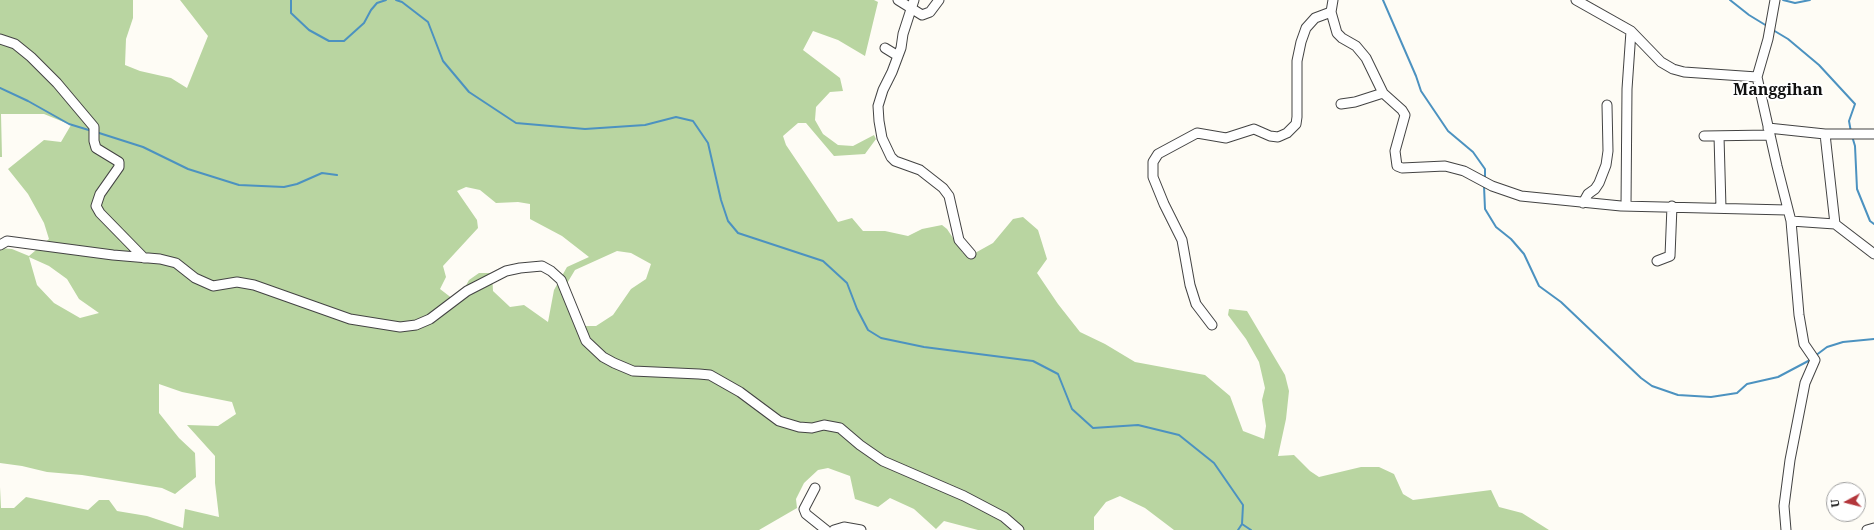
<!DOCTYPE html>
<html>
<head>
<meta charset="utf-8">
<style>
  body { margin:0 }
  #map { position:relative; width:1874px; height:530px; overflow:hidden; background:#fefcf5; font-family:"Noto Serif",serif }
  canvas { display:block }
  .north { position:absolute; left:1826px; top:482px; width:40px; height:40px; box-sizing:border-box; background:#fff; border:1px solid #9f9f9f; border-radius:50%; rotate:263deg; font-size:11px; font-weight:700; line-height:16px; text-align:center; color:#101010 }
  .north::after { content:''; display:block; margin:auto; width:14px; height:18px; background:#b3363b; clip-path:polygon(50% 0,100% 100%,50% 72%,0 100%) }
</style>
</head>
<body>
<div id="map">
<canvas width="1874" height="530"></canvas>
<div class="north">U</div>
</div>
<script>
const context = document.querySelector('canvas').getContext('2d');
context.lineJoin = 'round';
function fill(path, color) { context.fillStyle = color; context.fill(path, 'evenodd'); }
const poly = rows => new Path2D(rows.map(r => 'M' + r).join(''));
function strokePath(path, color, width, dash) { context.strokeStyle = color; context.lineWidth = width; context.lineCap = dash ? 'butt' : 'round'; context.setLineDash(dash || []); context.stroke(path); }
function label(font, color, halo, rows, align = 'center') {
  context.font = font + ' "Noto Serif",serif'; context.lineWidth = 4; context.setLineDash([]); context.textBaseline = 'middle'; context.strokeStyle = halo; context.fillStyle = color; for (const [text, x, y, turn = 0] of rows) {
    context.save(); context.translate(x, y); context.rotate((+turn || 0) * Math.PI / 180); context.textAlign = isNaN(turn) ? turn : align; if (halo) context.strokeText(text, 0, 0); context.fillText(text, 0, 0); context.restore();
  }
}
fill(poly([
  [0,0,133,0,133,18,126,39,125,65,140,71,171,78,187,88,208,36,180,0,874,0,878,2,865,56,838,40,813,31,803,50,840,78,843,91,830,92,816,107,815,120,823,134,838,145,853,146,874,135,876,139,865,154,834,156,806,123,798,123,783,136,786,145,838,222,852,218,863,231,885,231,908,236,922,229,942,225,947,229,963,253,975,253,993,243,1013,219,1023,217,1038,230,1047,259,1037,273,1058,304,1080,332,1105,344,1135,362,1205,375,1230,396,1243,431,1264,439,1266,426,1262,400,1265,388,1259,362,1246,339,1228,315,1229,309,1247,311,1285,375,1289,391,1286,419,1278,456,1294,455,1310,471,1319,477,1361,467,1379,467,1394,474,1403,494,1413,500,1491,490,1499,507,1522,513,1549,530,1174,530,1145,508,1120,496,1106,502,1094,517,1094,530,978,530,944,521,936,529,914,509,890,498,878,507,855,499,850,476,828,468,818,470,804,483,796,499,797,508,759,530,0,530,0,487,1,508,14,508,26,497,88,510,99,500,109,500,117,511,147,516,183,528,185,509,219,517,215,483,215,456,187,425,218,426,236,414,232,402,182,392,159,384,159,413,179,438,195,453,196,477,175,494,162,488,82,475,47,472,22,466,0,463,0,248,12,249,29,256,49,239,44,223,28,194,8,169,44,140,61,142,71,125,44,114,1,114,2,157,0,157],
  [466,187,480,190,496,203,518,202,530,204,530,219,562,236,589,257,567,267,554,290,548,322,524,305,510,307,493,291,492,273,479,273,469,280,464,289,453,299,440,289,446,277,443,266,478,228,477,220,457,191],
  [617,251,631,253,651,264,646,279,631,289,613,315,596,326,585,326,566,285,575,270],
  [29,257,49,266,67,279,79,299,99,313,80,318,54,303,37,285]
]), '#b9d5a1');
strokePath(poly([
  [291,0,291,13,309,30,329,41,344,41,364,23,371,10,377,3,386,0],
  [396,0,402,2,428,22,443,61,469,92,516,123,585,129,645,125,676,117,693,121,708,143,721,200,728,221,738,233,823,261,847,283,857,309,868,330,881,338,924,347,1033,361,1058,374,1072,409,1093,428,1138,425,1179,435,1214,463,1243,505,1242,524,1238,530],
  [1383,0,1416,76,1421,91,1448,131,1473,152,1485,169,1485,179],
  [1730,0,1749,15,1767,26],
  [1783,0,1795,3,1810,0],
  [1773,30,1788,39,1819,65,1855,104,1849,121,1851,132],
  [0,88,28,101,69,124,92,131],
  [96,132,143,147,188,169,239,185,284,187,297,184,322,173,337,175],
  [1852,136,1855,146,1857,189,1870,221,1874,224],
  [1484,186,1485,209,1496,227,1511,239,1524,254,1539,286,1561,302,1641,378,1652,386,1678,395,1711,397,1737,393,1747,384,1778,377,1812,359],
  [1815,356,1827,347,1843,342,1874,339],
  [1242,524,1251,530]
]), '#4c92c0', 2);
const street = poly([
  [898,0,922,15,930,12,939,0],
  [914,0,903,34,901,48,892,72,883,90,878,106,879,121,882,138,891,157,895,161,920,170,943,188,949,196,959,240,971,254],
  [1333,0,1331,12,1337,33,1342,38,1356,46,1366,58,1383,93,1402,110,1405,115,1395,151,1397,166,1402,168,1445,166,1464,171,1492,186,1521,196,1621,206,1787,210],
  [1576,0,1631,31,1661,62,1673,69,1684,72,1757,77],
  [1775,0,1768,39,1757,77,1777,166,1791,221,1799,315,1804,344,1815,360,1805,383,1790,460,1784,506,1786,530],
  [0,39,15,44,31,57,57,83,94,127,94,141,96,148,119,162,119,167,100,194,96,206,100,213,144,258],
  [885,48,898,56],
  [1341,104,1355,102,1383,93],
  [1768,128,1825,134,1874,134],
  [1825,134,1835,224],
  [1704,136,1770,135],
  [1719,136,1721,208],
  [1583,203,1588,194,1595,189,1599,183,1606,165,1608,151,1607,105],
  [1626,206,1627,89,1631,31],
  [1791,221,1835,224,1874,254],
  [0,245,7,241,113,255,160,259,176,263,195,278,213,286,237,282,254,285,350,319,400,327,416,325,430,319,467,291,506,271,520,268,542,266,551,271,561,280,586,341,603,357,614,363,633,371,699,374,710,375,740,392,779,421,799,427,812,428,824,425,840,428,860,445,883,461,964,496,1004,517,1019,530],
  [1657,261,1670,256,1672,206],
  [1212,325,1196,304,1190,285,1182,240,1164,204,1153,177,1153,162,1158,154,1197,133,1226,138,1254,129,1270,136,1278,137,1287,133,1296,124,1297,117,1297,61,1301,42,1306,28,1315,18,1331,12],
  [815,488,804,509,806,514,826,530],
  [834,530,844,527,861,530],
  [1867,530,1874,528]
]);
strokePath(street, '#434343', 11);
strokePath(street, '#fff', 9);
label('bold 16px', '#101010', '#fff', [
  ["Manggihan",1778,90]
]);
</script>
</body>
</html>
